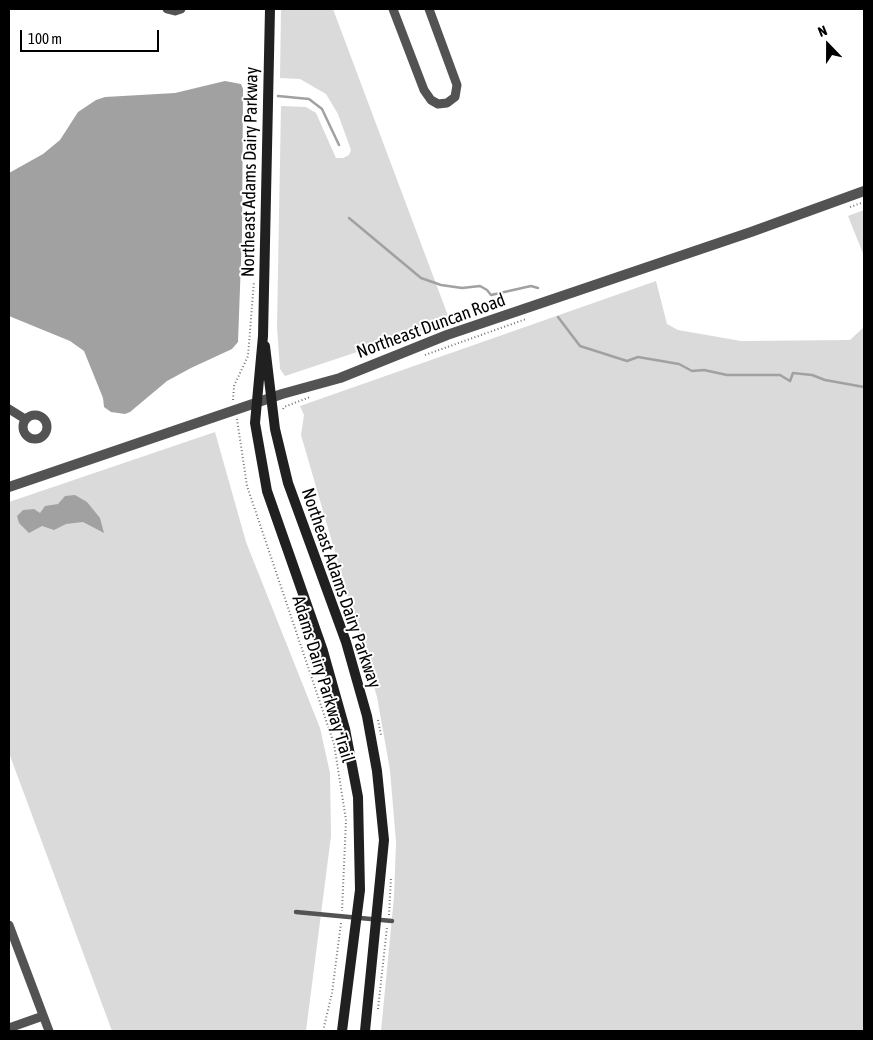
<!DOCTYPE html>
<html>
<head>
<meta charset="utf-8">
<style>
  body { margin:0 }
  #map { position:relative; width:873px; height:1040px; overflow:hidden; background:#fff; font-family:"Asap Condensed",sans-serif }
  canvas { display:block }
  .frame { position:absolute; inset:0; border:10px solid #000; pointer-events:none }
  .north { position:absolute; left:803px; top:20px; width:50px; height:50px; -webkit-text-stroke:4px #fff; paint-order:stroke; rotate:338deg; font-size:14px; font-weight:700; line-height:20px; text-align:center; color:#000 }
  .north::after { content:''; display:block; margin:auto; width:18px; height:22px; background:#000; clip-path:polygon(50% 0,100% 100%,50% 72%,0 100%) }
  .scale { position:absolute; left:20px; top:30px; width:139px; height:22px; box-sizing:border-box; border:2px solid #000; border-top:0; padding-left:6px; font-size:15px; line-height:18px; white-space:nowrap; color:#000; -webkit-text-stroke:4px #fff; paint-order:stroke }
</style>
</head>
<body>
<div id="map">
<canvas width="873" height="1040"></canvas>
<div class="frame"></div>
<div class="north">N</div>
<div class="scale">100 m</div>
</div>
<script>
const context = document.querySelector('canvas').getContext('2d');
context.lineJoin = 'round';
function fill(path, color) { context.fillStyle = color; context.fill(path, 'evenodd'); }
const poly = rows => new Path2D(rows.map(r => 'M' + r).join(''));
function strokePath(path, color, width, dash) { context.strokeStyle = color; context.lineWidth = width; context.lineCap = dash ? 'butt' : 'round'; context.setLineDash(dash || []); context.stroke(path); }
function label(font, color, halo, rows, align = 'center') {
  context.font = font + ' "Asap Condensed",sans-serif'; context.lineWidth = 4; context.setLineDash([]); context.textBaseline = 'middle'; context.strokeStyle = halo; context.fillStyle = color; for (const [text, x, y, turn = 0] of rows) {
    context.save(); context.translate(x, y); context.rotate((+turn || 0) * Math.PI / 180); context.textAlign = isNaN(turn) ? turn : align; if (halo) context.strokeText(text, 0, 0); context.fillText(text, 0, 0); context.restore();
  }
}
fill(poly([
  [281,9,333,9,450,321,285,376,280,369,277,327,281,106,306,107,316,113,336,158,343,158,349,155,351,150,338,114,326,94,300,79,280,78],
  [864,210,864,256,848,216],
  [656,281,667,324,678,330,741,341,850,340,864,327,864,1031,381,1031,394,897,396,842,390,770,377,697,301,435,304,415,300,406],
  [215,432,246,542,320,728,330,773,331,836,306,1031,112,1031,9,753,9,502]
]), '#dadada');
fill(poly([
  [225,81,241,84,243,89,242,234,238,342,232,349,191,368,167,381,130,412,125,414,111,412,104,407,103,398,84,351,70,341,9,316,9,173,43,154,60,140,78,112,96,100,105,97,175,93],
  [75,495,87,502,100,518,104,533,83,522,66,524,54,530,42,526,29,533,19,523,17,516,23,510,34,509,40,513,45,506,58,504,65,496]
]), '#a1a1a1');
strokePath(poly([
  [278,96,309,99,322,109,339,145],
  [243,99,251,97],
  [349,218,421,278,441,285,462,288,480,286,487,290,491,295,531,286,538,288],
  [558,317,580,346,627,361,638,357,679,364,692,371,704,370,727,375,780,375,790,381,793,373,812,375,825,380,864,387]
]), '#a1a1a1', 2.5);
strokePath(poly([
  [850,207,864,202],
  [425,355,526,319],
  [233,400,234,386,248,356,254,281],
  [283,409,284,407,310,397],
  [237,419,247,486,334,744,346,820,342,911],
  [378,720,381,735],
  [389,915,391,877],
  [378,1009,387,927],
  [323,1031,332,993,341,923]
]), '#757575', 2, [1, 2.5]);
strokePath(poly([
  [296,912,392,921]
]), '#535353', 4.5);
strokePath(poly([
  [167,9,175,11,181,9],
  [393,9,424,90,431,100,438,104,447,103,455,97,457,85,429,9],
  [9,409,25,419],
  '23 427a12 12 0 1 1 24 0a12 12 0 1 1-24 0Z',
  [9,925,49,1031],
  [9,1028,43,1016]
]), '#535353', 9);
strokePath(poly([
  [9,487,282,394,340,378,447,335,751,232,864,191]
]), '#535353', 10);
strokePath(poly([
  [270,9,263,336,255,423,267,491,323,651,345,729,358,797,360,890,342,1031],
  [265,346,275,429,288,483,346,642,367,716,377,771,384,840,365,1031]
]), '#202020', 10);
label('18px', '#000', '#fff', [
  ["Northeast Adams Dairy Parkway",250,172,-89],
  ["Northeast Duncan Road",431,326,-20],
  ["Northeast Adams Dairy Parkway",341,588,71],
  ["Adams Dairy Parkway Trail",323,679,73]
]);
</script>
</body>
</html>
